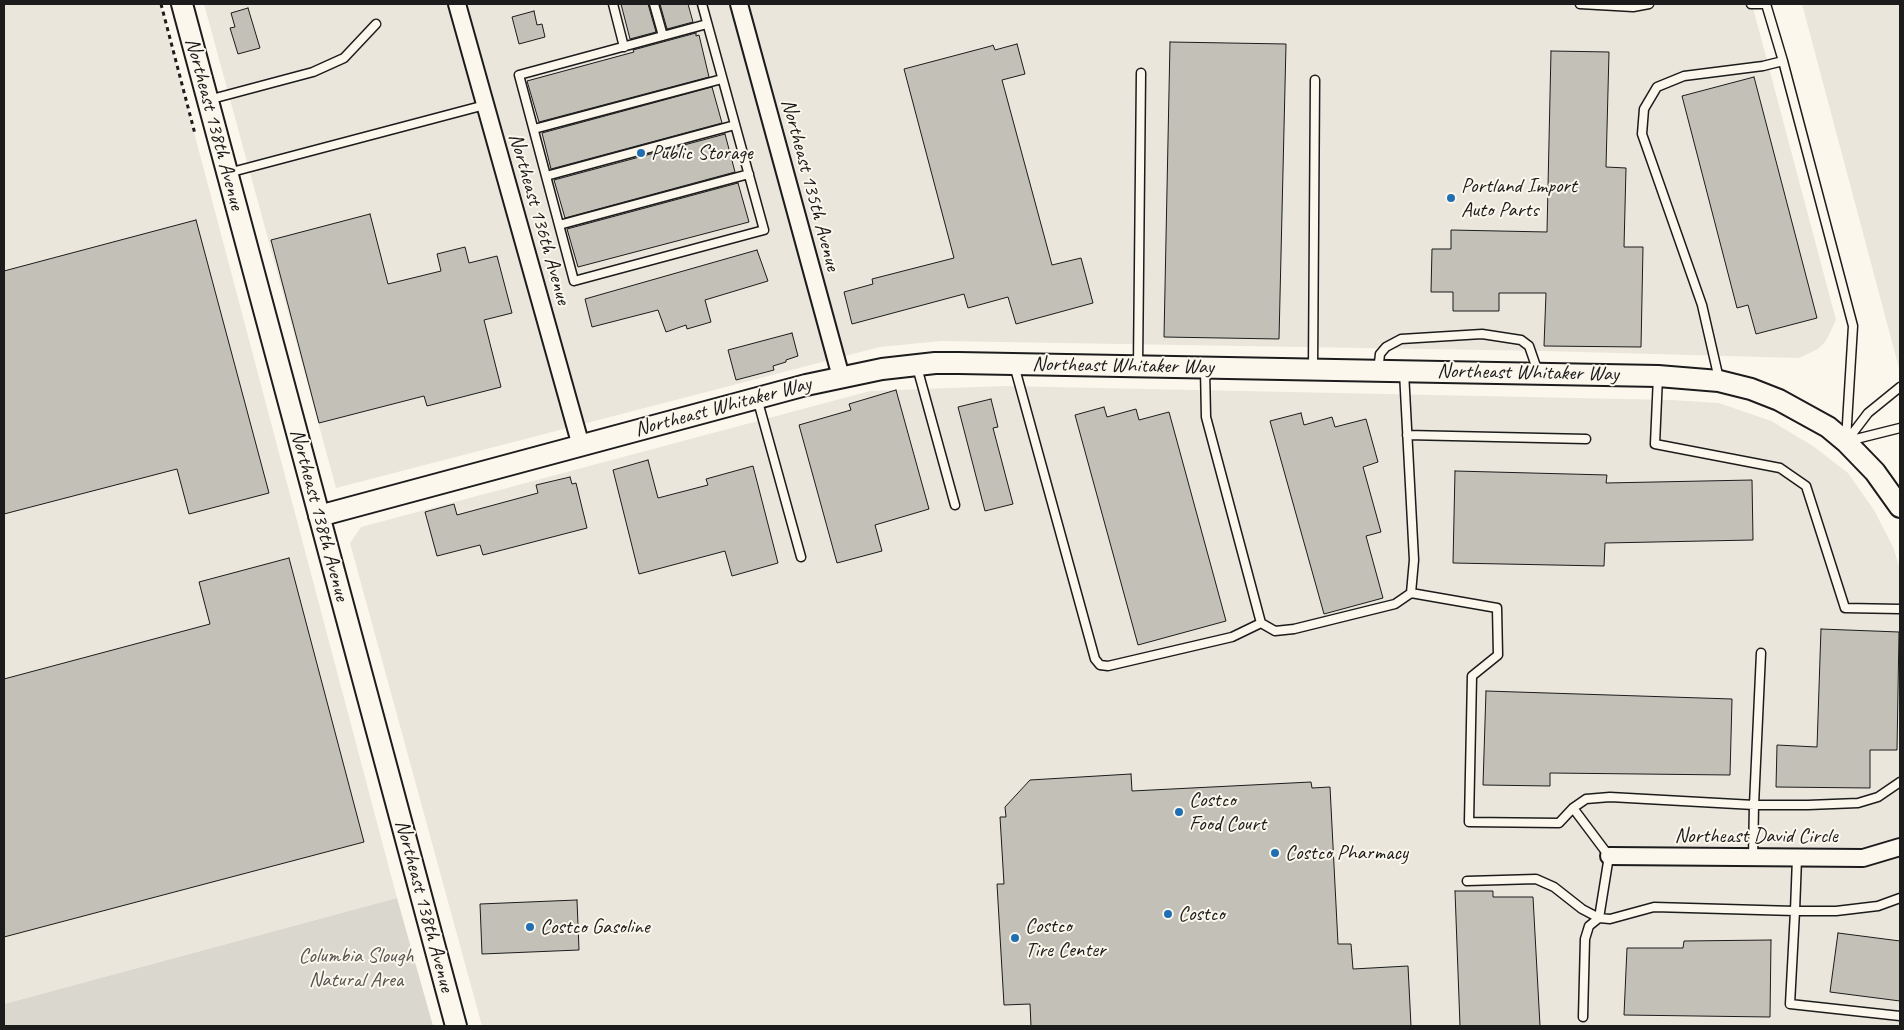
<!DOCTYPE html>
<html>
<head>
<meta charset="utf-8">
<style>
  body { margin:0 }
  #map { position:relative; width:1904px; height:1030px; overflow:hidden; background:#fbf7ec; font-family:Caveat,sans-serif }
  canvas { display:block }
  .frame { position:absolute; inset:0; border:5px solid #1c1c1c; pointer-events:none }
</style>
</head>
<body>
<div id="map">
<canvas width="1904" height="1030"></canvas>
<div class="frame"></div>
</div>
<script>
const context = document.querySelector('canvas').getContext('2d');
context.lineJoin = 'round';
function fill(path, color) { context.fillStyle = color; context.fill(path, 'evenodd'); }
const poly = rows => new Path2D(rows.map(r => 'M' + r).join(''));
function strokePath(path, color, width, dash) { context.strokeStyle = color; context.lineWidth = width; context.lineCap = dash ? 'butt' : 'round'; context.setLineDash(dash || []); context.stroke(path); }
function label(font, color, halo, rows, align = 'center') {
  context.font = font + ' Caveat,sans-serif'; context.lineWidth = 4; context.setLineDash([]); context.textBaseline = 'middle'; context.strokeStyle = halo; context.fillStyle = color; for (const [text, x, y, turn = 0] of rows) {
    context.save(); context.translate(x, y); context.rotate((+turn || 0) * Math.PI / 180); context.textAlign = isNaN(turn) ? turn : align; if (halo) context.strokeText(text, 0, 0); context.fillText(text, 0, 0); context.restore();
  }
}
fill(poly([
  [4,4,160,4,397,898,4,1004],
  [204,4,1752,4,1836,320,1826,341,1818,349,1799,358,1544,351,941,341,880,347,336,488],
  [1802,4,1900,4,1900,372],
  [1004,386,1672,400,1719,403,1771,421,1813,446,1848,473,1874,510,1893,547,1900,569,1900,1026,482,1026,350,543,361,527,870,391]
]), '#eae6dc');
fill(poly([
  [397,898,433,1026,4,1026,4,1004]
]), '#dad7ce');
const building = poly([
  [621,4,648,4,656,32,630,39,621,4],
  [660,4,688,4,693,22,667,29,660,4],
  [248,8,260,48,238,54,230,28,235,27,231,13,248,8],
  [534,11,537,25,542,24,545,37,519,44,512,17,534,11],
  [696,33,696,36,699,35,709,77,539,122,527,81,634,52,633,50,696,33],
  [1170,42,1286,44,1279,339,1164,337,1170,42],
  [1017,44,1025,74,1002,80,1052,265,1081,258,1093,303,1016,324,1008,297,968,308,964,294,852,324,844,292,873,284,872,279,954,258,904,69,991,46,993,45,995,50,1017,44],
  [1551,51,1609,52,1606,167,1626,168,1624,247,1643,247,1641,347,1544,346,1546,293,1499,293,1499,311,1453,311,1453,292,1431,292,1432,249,1451,249,1451,230,1547,232,1551,51],
  [1754,77,1817,318,1756,334,1748,305,1737,308,1682,96,1754,77],
  [712,87,722,123,551,169,542,133,712,87],
  [725,134,735,172,565,218,554,180,725,134],
  [738,183,749,222,578,267,567,229,738,183],
  [370,214,388,284,441,271,437,254,465,247,469,263,497,256,512,313,484,320,501,387,427,406,424,396,319,423,271,240,370,214],
  [196,220,269,493,189,514,177,469,4,514,4,271,196,220],
  [757,250,768,281,705,300,711,322,687,329,686,325,666,332,658,310,592,327,585,299,757,250],
  [792,333,798,356,786,360,786,362,773,366,774,370,736,380,728,350,792,333],
  [896,390,929,509,875,525,882,551,837,563,799,425,851,410,849,404,896,390],
  [991,399,998,427,993,428,1013,504,985,511,958,407,991,399],
  [1104,407,1107,417,1136,409,1139,420,1169,412,1226,621,1138,645,1075,415,1104,407],
  [1301,413,1304,425,1332,417,1335,427,1366,419,1378,462,1363,467,1381,532,1366,536,1383,598,1324,614,1270,421,1301,413],
  [648,460,658,498,708,485,706,479,753,466,778,563,732,576,725,551,639,574,613,470,648,460],
  [1455,471,1607,475,1606,483,1752,480,1753,540,1605,543,1604,566,1453,563,1455,471],
  [570,477,572,484,576,483,587,528,483,555,480,545,437,556,425,512,454,504,457,515,538,493,536,485,570,477],
  [289,558,364,842,4,937,4,679,210,624,199,582,289,558],
  [1821,629,1899,632,1897,750,1870,750,1870,788,1776,787,1777,745,1817,747,1821,629],
  [1486,691,1732,699,1730,775,1550,773,1550,786,1483,785,1486,691],
  [1131,774,1132,791,1311,782,1312,788,1330,787,1338,944,1351,944,1353,969,1408,966,1411,1026,1031,1026,1030,1004,1004,1005,997,884,1004,884,1000,817,1006,817,1005,807,1030,780,1131,774],
  [1455,891,1493,891,1493,897,1533,897,1540,1026,1460,1026,1455,891],
  [577,900,579,950,482,954,480,904,577,900],
  [1838,933,1900,941,1900,1001,1830,992,1838,933],
  [1771,940,1770,1017,1624,1015,1627,948,1683,948,1684,941,1771,940]
]);
fill(building, '#c3c0b8');
strokePath(building, '#1c1c1c', 1);
const service = poly([
  [613,4,624,47],
  [654,4,663,36],
  [702,4,764,230,574,281,519,75,707,24],
  [1580,4,1633,7,1649,4],
  [1751,4,1766,4],
  [1766,4,1783,61,1853,326,1846,440],
  [208,100,313,72,344,58,376,24],
  [534,129,722,79],
  [228,173,485,105],
  [546,176,735,125],
  [559,225,749,174],
  [1014,365,1095,659,1100,665,1108,666,1232,637,1261,623,1206,417,1205,369],
  [1138,366,1141,73],
  [917,367,955,505],
  [1313,369,1315,80],
  [1378,371,1380,354,1386,347,1401,339,1482,334,1521,340,1529,346,1538,372],
  [1658,376,1655,444,1780,468,1806,486,1845,608,1900,609],
  [1719,379,1702,305,1642,134,1644,109,1657,87,1684,76,1763,66,1783,61],
  [757,398,801,557],
  [1407,435,1586,439],
  [1848,441,1900,428],
  [1846,442,1868,413,1900,387],
  [1411,593,1497,608,1498,655,1472,676,1469,822,1559,823,1573,808,1586,799,1610,797,1754,805,1808,805,1858,803,1878,797,1900,782],
  [1261,623,1275,631,1294,629,1395,604,1411,593,1414,560,1404,372],
  [1573,808,1609,856,1599,918,1610,919,1654,907,1795,911,1790,1004,1900,1016],
  [1753,858,1754,805,1761,653],
  [1797,858,1795,911,1836,911,1878,906,1900,898],
  [1467,881,1536,879,1554,887,1582,909,1599,918,1589,926,1585,939,1583,1017]
]);
const minor = poly([
  [457,4,581,446],
  [739,4,841,377],
  [1609,856,1863,858,1900,847]
]);
const tertiary = poly([
  [182,4,456,1026],
  [319,516,806,385,882,369,935,363,959,363,1658,376,1719,381,1751,389,1779,400,1828,427,1846,442,1875,472,1900,507]
]);
strokePath(service, '#1c1c1c', 11);
strokePath(minor, '#1c1c1c', 20);
strokePath(tertiary, '#1c1c1c', 24);
strokePath(poly([
  [161,4,195,134]
]), '#1c1c1c', 3, [4, 4]);
strokePath(service, '#fbf7ec', 8);
strokePath(minor, '#fbf7ec', 16);
strokePath(tertiary, '#fbf7ec', 20);
for (const [x, y, r, color] of [
  [641,153,5,"#1f6fb2"],
  [1451,198,5,"#1f6fb2"],
  [1179,812,5,"#1f6fb2"],
  [1275,853,5,"#1f6fb2"],
  [1168,914,5,"#1f6fb2"],
  [530,927,5,"#1f6fb2"],
  [1015,938,5,"#1f6fb2"]
]) { const dot = new Path2D(); dot.arc(x, y, r, 0, 2 * Math.PI); context.fillStyle = color; context.fill(dot); strokePath(dot, '#fbf7ec', 2); }
label('21px', '#1c1c1c', '#fbf7ec', [
  ["Northeast 138th Avenue",214,124,75],
  ["Northeast 135th Avenue",810,185,75],
  ["Northeast 136th Avenue",539,219,74],
  ["Northeast Whitaker Way",1123,366,1],
  ["Northeast Whitaker Way",1528,373,1],
  ["Northeast Whitaker Way",723,407,-15],
  ["Northeast 138th Avenue",319,515,75],
  ["Northeast David Circle",1756,836],
  ["Northeast 138th Avenue",424,906,75]
]);
label('21px', '#1c1c1c', '#fbf7ec', [
  ["Public Storage",651,153],
  ["Portland Import",1461,186],
  ["Auto Parts",1461,210],
  ["Costco",1189,800],
  ["Food Court",1189,824],
  ["Costco Pharmacy",1285,853],
  ["Costco",1178,914],
  ["Costco",1025,926],
  ["Tire Center",1025,950],
  ["Costco Gasoline",540,927]
], 'left');
label('21px', '#555451', '#fbf7ec', [
  ["Columbia Slough",356,956],
  ["Natural Area",356,980]
]);
</script>
</body>
</html>
